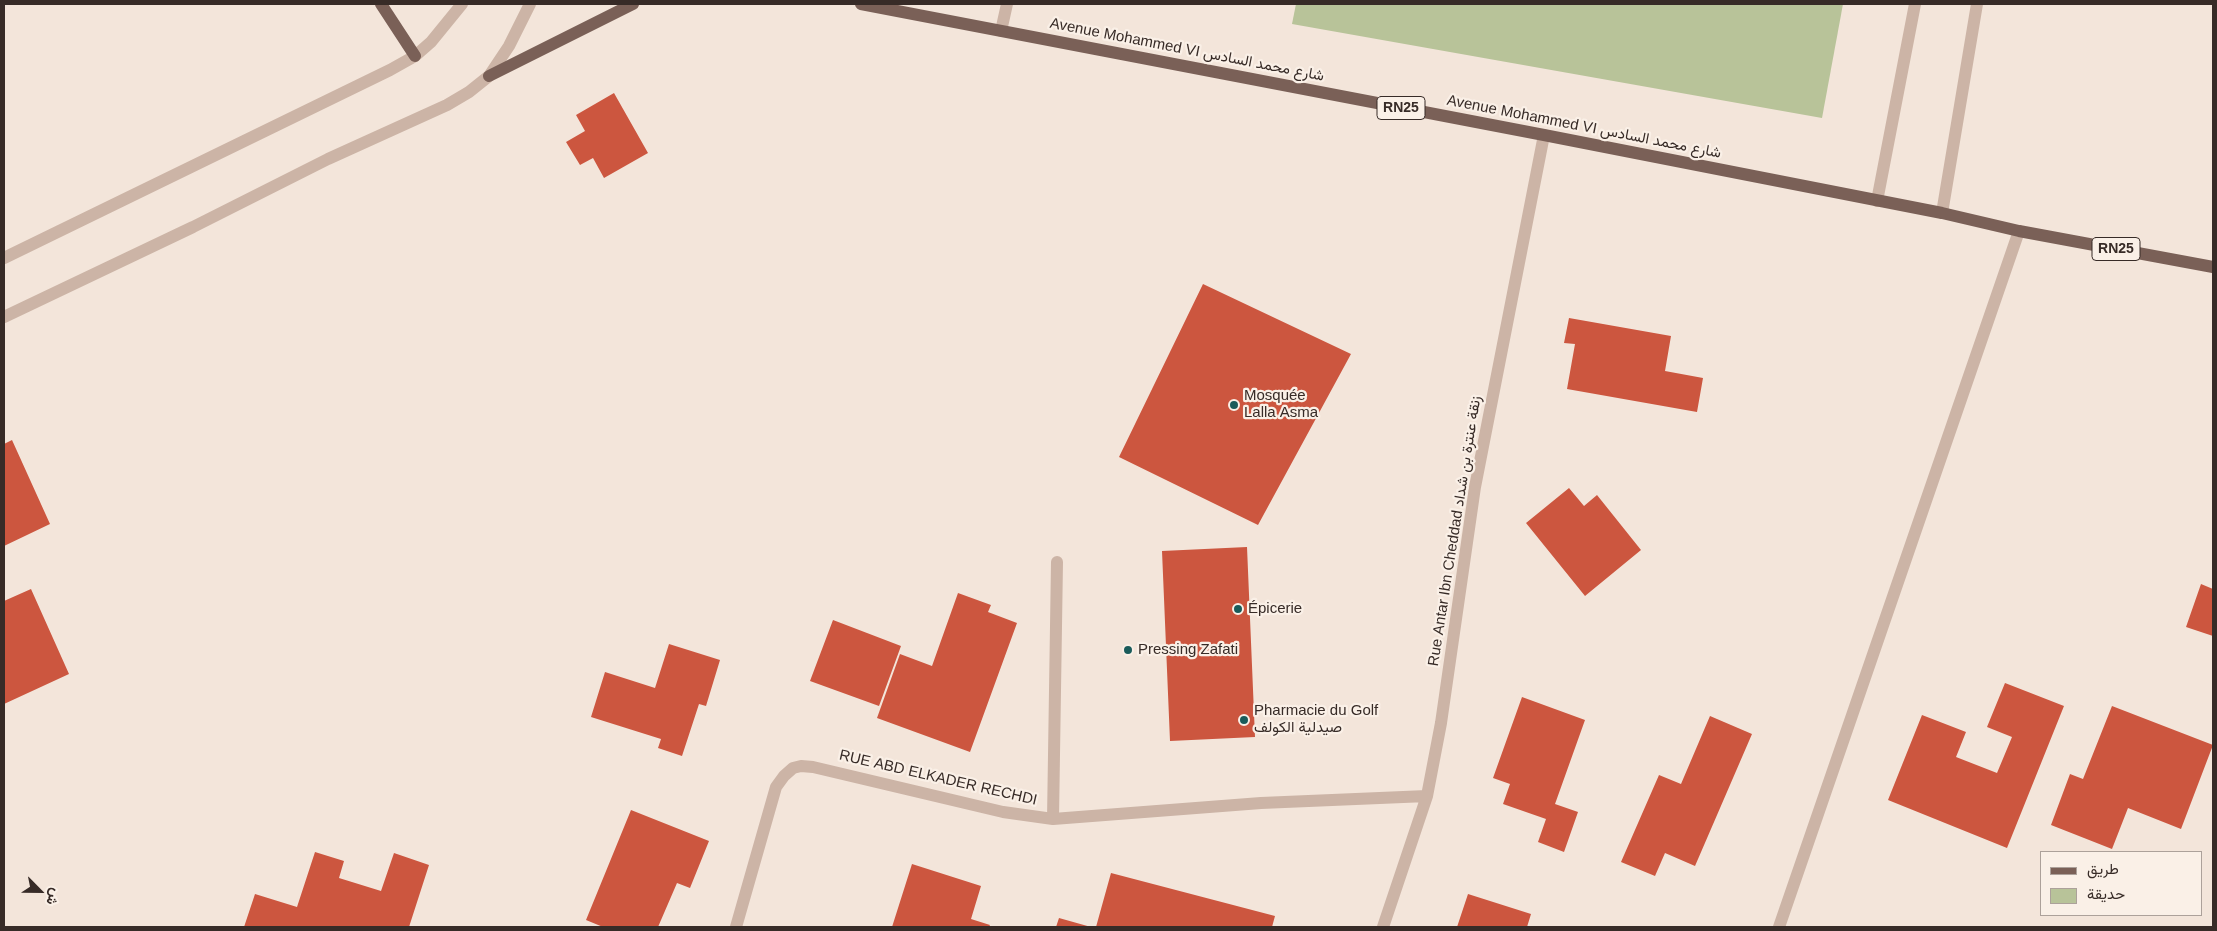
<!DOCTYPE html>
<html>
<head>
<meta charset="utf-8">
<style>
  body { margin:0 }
  #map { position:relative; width:2217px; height:931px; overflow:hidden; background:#f3e5da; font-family:Arial,Vazirmatn,sans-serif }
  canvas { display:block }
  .frame { position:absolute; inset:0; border:5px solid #372b27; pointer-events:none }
  .legend { position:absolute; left:2040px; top:851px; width:162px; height:65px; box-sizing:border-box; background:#faf0e7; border:1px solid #aca19a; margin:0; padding:6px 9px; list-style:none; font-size:15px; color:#372b27 }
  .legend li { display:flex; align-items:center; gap:10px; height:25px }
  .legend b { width:25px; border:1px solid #aca19a }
  .north { position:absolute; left:15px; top:866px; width:50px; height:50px; -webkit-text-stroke:4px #faf0e7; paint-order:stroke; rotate:113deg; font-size:14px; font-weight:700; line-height:20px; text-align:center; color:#372b27 }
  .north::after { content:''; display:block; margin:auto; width:18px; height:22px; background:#372b27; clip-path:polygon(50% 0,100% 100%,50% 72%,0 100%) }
</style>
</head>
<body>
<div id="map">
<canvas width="2217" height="931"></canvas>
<div class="frame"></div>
<ul class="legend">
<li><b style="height:6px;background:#7a6057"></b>طريق</li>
<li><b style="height:14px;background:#b8c399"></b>حديقة</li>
</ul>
<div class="north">ش</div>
</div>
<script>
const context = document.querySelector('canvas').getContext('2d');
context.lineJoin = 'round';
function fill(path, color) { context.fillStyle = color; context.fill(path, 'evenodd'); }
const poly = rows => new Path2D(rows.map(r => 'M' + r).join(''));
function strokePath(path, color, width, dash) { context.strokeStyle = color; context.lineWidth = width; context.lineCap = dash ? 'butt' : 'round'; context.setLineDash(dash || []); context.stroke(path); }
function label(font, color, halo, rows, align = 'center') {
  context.font = font + ' Arial,Vazirmatn,sans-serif'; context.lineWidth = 4.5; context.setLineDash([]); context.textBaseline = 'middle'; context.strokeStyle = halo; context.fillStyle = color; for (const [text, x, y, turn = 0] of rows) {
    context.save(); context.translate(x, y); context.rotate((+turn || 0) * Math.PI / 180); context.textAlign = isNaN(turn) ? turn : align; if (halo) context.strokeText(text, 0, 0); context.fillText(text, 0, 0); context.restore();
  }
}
fill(poly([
  [1296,4,1843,4,1822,118,1292,24]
]), '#b8c399');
fill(poly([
  [614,93,648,153,604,178,593,158,580,165,566,142,585,131,576,115],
  [1203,284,1351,354,1258,525,1119,457],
  [1569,318,1671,336,1665,371,1703,378,1697,412,1567,389,1575,344,1564,343],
  [12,440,50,524,4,546,4,444],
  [1569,488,1584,506,1597,495,1641,550,1585,596,1526,523],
  [1247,547,1255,737,1170,741,1162,551],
  [2201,584,2213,589,2213,636,2186,627],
  [31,589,69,674,4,704,4,601],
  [958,593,991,605,988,612,1017,623,970,752,877,718,900,654,932,666],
  [833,620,901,646,879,706,810,681],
  [669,644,720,660,706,706,699,704,682,756,658,748,661,739,591,717,605,672,655,688],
  [2005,683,2064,706,2007,848,1888,800,1922,715,1966,732,1956,757,1997,773,2012,737,1987,727],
  [1522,697,1585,720,1555,804,1578,812,1564,852,1538,842,1546,819,1503,804,1510,784,1493,778],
  [2112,706,2213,745,2181,829,2128,808,2112,849,2051,825,2070,774,2083,779],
  [1710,716,1752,734,1695,866,1665,853,1655,876,1621,862,1659,775,1681,784],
  [631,810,709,841,690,888,677,883,658,927,603,927,586,920],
  [315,852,344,861,339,878,381,891,394,853,429,865,409,927,244,927,255,894,297,907],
  [912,864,981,886,971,919,990,925,989,927,892,927],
  [1111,873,1275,916,1272,927,1096,927],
  [1468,894,1531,914,1527,927,1457,927],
  [1059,918,1091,927,1056,927]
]), '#cc563f');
strokePath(poly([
  [1001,31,1007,4],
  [1877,201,1915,4],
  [1942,213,1977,4],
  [4,258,390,70,415,56,431,42,462,4],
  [4,317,193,227,328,159,447,105,469,92,489,76,509,46,530,4],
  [1053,819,1057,562],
  [736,927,776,787,784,776,793,768,801,766,813,767,1003,812,1053,819,1261,803,1427,796],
  [1383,927,1427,796,1441,723,1475,487,1544,135],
  [1779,927,2019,231]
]), '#ccb4a6', 12);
strokePath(poly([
  [381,4,415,56],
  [861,4,1544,135,1942,213,2019,231,2213,267],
  [489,76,633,4]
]), '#7a6057', 12);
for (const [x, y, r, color] of [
  [1234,405,5,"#1a5b5a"],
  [1238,609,5,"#1a5b5a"],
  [1128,650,5,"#1a5b5a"],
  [1244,720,5,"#1a5b5a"]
]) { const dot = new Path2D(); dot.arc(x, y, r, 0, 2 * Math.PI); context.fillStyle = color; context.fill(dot); strokePath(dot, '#faf0e7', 2); }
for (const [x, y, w] of [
  [1401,108,48],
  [2116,249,48]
]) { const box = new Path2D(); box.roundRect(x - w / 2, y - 11.5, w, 23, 4); context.fillStyle = '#faf0e7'; context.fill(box); strokePath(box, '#372b27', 1); }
label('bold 14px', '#372b27', null, [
  ["RN25",1401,108],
  ["RN25",2116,249]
]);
label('15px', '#372b27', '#faf0e7', [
  ["Avenue Mohammed VI شارع محمد السادس",1187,50,11],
  ["Avenue Mohammed VI شارع محمد السادس",1584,127,11],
  ["Rue Antar Ibn Cheddad زنقة عنترة بن شداد",1455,531,-81],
  ["RUE ABD ELKADER RECHDI",938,778,13]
]);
label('15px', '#372b27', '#faf0e7', [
  ["Mosquée",1244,396],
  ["Lalla Asma",1244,413],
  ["Épicerie",1248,609],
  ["Pressing Zafati",1138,650],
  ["Pharmacie du Golf",1254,711],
  ["صيدلية الكولف",1254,728]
], 'left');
</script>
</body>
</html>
